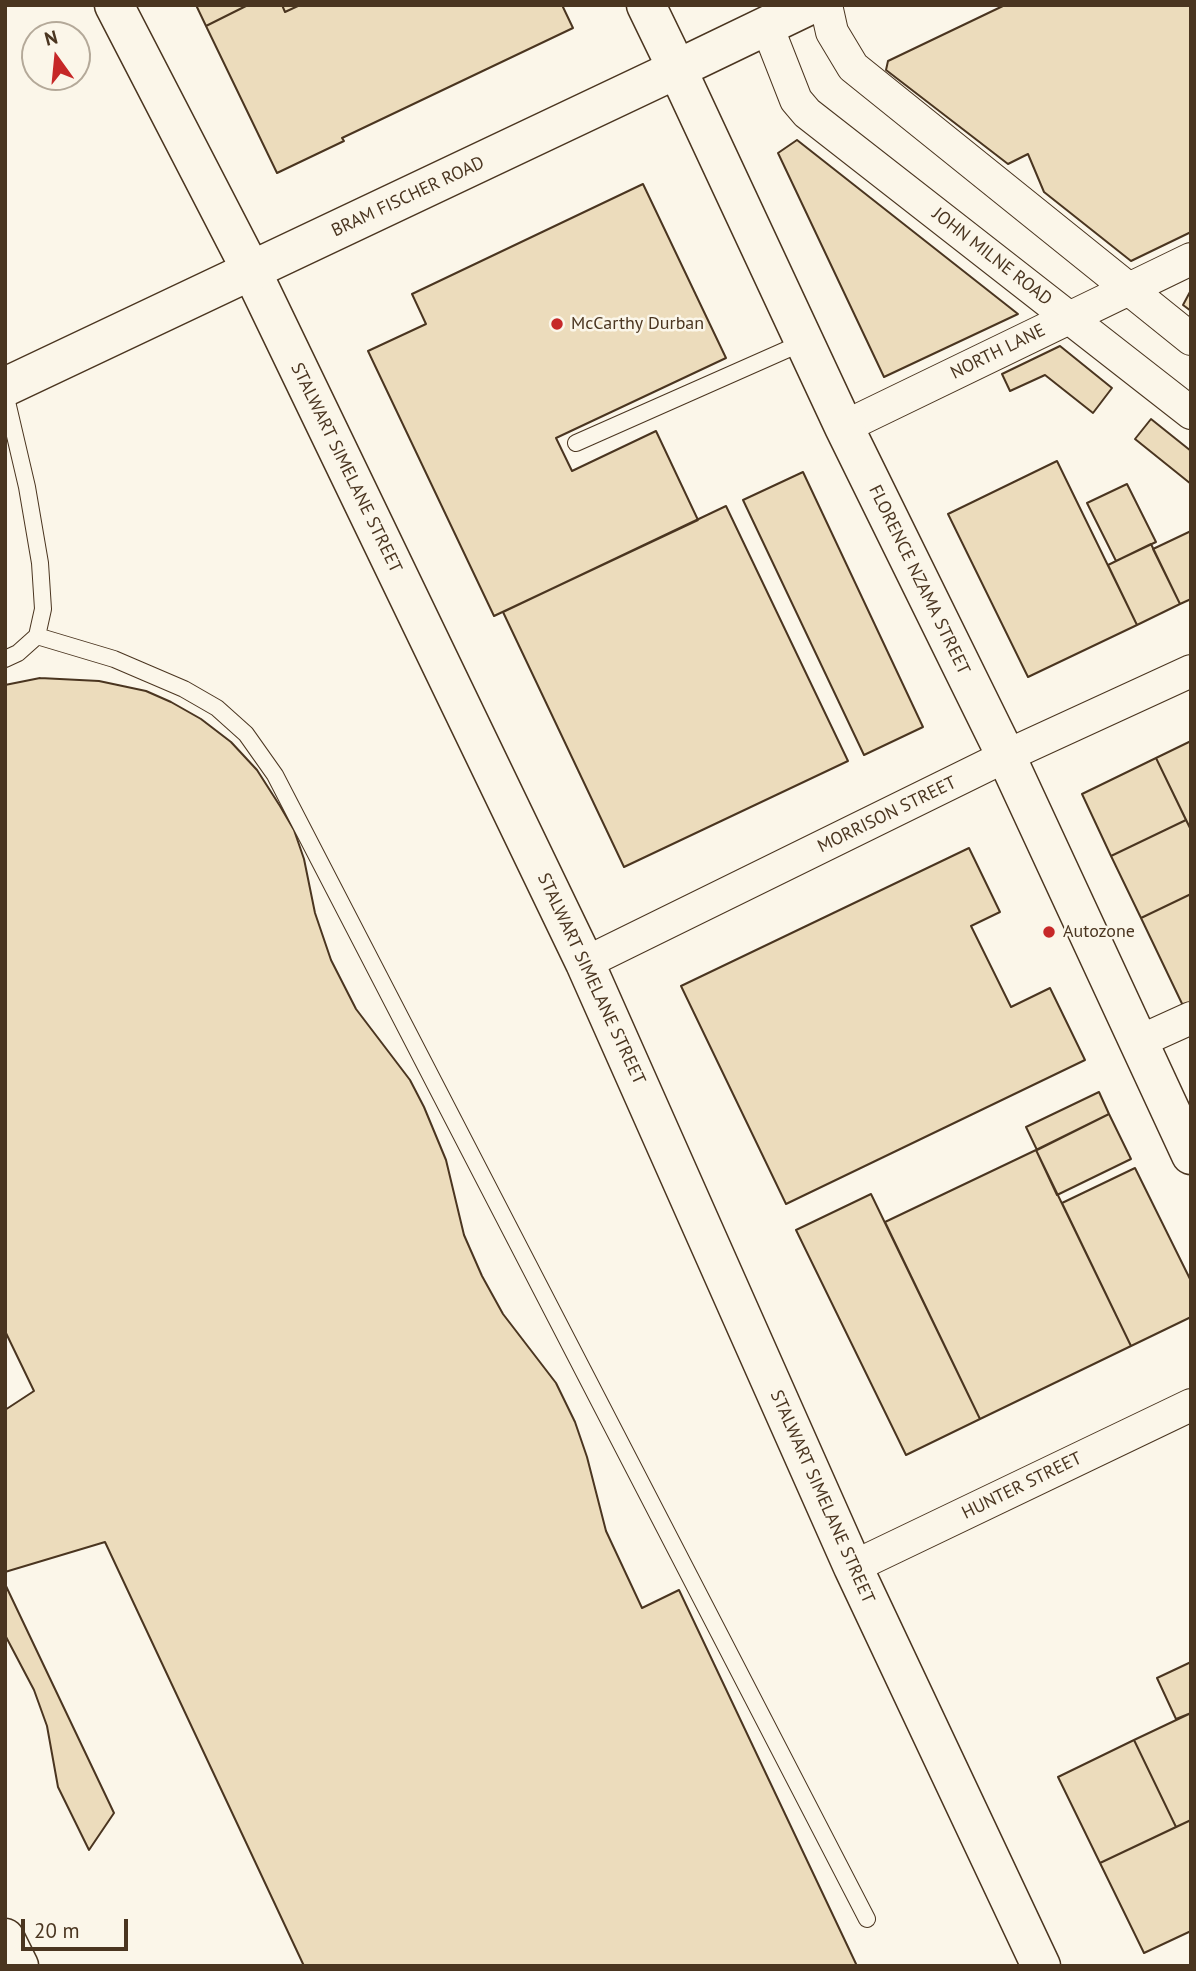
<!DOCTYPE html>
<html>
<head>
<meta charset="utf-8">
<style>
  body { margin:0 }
  #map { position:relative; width:1196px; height:1971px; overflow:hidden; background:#fbf6e9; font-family:"PT Sans",sans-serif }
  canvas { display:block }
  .frame { position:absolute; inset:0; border:7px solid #4a3520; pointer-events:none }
  .north { position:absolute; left:21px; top:21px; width:70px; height:70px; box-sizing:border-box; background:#fbf6e9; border:2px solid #b4a999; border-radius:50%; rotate:345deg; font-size:19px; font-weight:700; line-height:28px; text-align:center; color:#4a3520 }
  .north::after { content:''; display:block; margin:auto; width:24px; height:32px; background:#c62828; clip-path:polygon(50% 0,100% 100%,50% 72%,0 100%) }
  .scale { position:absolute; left:21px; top:1919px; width:107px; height:32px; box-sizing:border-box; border:4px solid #4a3520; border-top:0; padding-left:9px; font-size:21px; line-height:24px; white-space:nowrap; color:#4a3520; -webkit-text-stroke:5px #fbf6e9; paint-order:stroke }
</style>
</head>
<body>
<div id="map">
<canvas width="1196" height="1971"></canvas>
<div class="frame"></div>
<div class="north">N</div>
<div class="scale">20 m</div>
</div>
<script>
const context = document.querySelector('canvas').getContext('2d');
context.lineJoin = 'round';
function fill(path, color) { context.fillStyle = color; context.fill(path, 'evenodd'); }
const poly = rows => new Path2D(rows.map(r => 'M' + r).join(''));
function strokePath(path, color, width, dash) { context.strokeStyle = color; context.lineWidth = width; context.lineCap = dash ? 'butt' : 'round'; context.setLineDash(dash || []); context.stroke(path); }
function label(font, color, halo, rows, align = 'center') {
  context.font = font + ' "PT Sans",sans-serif'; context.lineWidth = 5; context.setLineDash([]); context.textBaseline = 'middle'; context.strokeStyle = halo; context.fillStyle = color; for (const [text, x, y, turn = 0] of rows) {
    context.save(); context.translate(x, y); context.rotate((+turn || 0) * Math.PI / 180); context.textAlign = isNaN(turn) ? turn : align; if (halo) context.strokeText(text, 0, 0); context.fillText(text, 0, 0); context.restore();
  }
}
const building = poly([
  [196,5,248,5,206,26,196,5],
  [248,5,282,5,285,12,300,5,562,5,573,28,342,138,344,141,277,173,206,26,248,5],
  [282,5,300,5,285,12,282,5],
  [1005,5,1191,5,1191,232,1131,261,1044,192,1028,154,1008,164,886,70,888,61,1005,5],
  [797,140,1018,314,884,377,778,153,797,140],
  [643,184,726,358,556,438,572,471,656,431,698,520,494,616,368,351,426,324,412,294,643,184],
  [1191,290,1191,311,1183,305,1191,290],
  [1060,346,1112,388,1093,413,1045,375,1010,391,1002,374,1060,346],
  [1151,419,1191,451,1191,484,1135,439,1151,419],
  [1057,461,1137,625,1028,677,948,514,1057,461],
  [803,472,923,727,864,755,743,500,803,472],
  [1127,484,1156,542,1116,561,1087,503,1127,484],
  [726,506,848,761,624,867,503,612,726,506],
  [1191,531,1191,599,1180,604,1153,549,1191,531],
  [1151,544,1180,604,1137,625,1108,565,1151,544],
  [40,678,99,681,146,691,171,702,201,719,231,742,257,770,280,806,294,830,304,859,315,913,331,960,356,1009,410,1080,424,1107,446,1160,464,1235,482,1276,503,1314,556,1383,575,1422,587,1457,606,1531,642,1608,679,1590,857,1966,304,1966,105,1542,5,1572,5,1410,34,1391,5,1331,5,685,40,678],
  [1191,741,1191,830,1156,758,1191,741],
  [1156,758,1186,820,1111,856,1082,794,1156,758],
  [1186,820,1191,830,1191,894,1141,918,1111,856,1186,820],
  [969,848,1000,912,971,926,1011,1007,1050,988,1085,1060,786,1204,681,986,969,848],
  [1191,894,1191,1010,1186,1012,1141,918,1191,894],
  [1099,1092,1109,1114,1037,1150,1026,1127,1099,1092],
  [1109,1114,1131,1159,1057,1195,1036,1150,1109,1114],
  [1036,1150,1131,1346,980,1419,885,1222,1036,1150],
  [1135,1168,1191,1281,1191,1317,1131,1346,1062,1203,1135,1168],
  [871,1194,980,1419,906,1455,796,1230,871,1194],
  [5,1584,114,1813,89,1850,58,1787,47,1726,34,1690,5,1635,5,1584],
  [1191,1662,1191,1713,1176,1719,1157,1678,1191,1662],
  [1191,1713,1191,1820,1176,1827,1134,1740,1191,1713],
  [1134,1740,1176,1827,1100,1863,1058,1777,1134,1740],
  [1191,1820,1191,1931,1144,1953,1100,1863,1191,1820]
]);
fill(building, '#ecdcbc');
strokePath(building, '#4a3520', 2);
const service = poly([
  [5,393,27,487,40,563,43,609,37,636,18,653,5,659],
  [576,443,804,342],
  [37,636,114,659,184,689,217,708,246,734,275,775,867,1919]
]);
const minor = poly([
  [826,5,832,32,853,67,1191,339],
  [767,26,796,100,807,113,1191,413],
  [844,427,1191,259],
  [585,963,1006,756,1191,671],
  [1138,1042,1191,1018],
  [853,1567,1191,1405]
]);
const tertiary = poly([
  [677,69,844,427,1006,756,1191,1155],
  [252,272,585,963,853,1567,1041,1966]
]);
const secondary = poly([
  [5,1938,19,1966]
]);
const primary = poly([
  [677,69,810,5]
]);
const trunk = poly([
  [114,5,252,272],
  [5,387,677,69,646,5]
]);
strokePath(service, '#4a3520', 18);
strokePath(minor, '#4a3520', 34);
strokePath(tertiary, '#4a3520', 41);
strokePath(secondary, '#4a3520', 41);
strokePath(primary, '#4a3520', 41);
strokePath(trunk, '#4a3520', 41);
strokePath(service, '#fbf6e9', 16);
strokePath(minor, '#fbf6e9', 32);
strokePath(tertiary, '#fbf6e9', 38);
strokePath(secondary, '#fbf6e9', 38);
strokePath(primary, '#fbf6e9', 38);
strokePath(trunk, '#fbf6e9', 38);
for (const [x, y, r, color] of [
  [557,324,7,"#c62828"],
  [1049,932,7,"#c62828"]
]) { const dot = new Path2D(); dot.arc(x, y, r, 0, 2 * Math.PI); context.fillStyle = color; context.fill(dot); strokePath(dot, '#fbf6e9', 2.5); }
label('18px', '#4a3520', '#fbf6e9', [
  ["BRAM FISCHER ROAD",408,197,-25],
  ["JOHN MILNE ROAD",992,257,38],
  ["NORTH LANE",998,352,-26],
  ["STALWART SIMELANE STREET",346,468,64],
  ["FLORENCE NZAMA STREET",919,580,64],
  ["MORRISON STREET",887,815,-26],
  ["STALWART SIMELANE STREET",591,979,65],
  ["HUNTER STREET",1022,1486,-26],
  ["STALWART SIMELANE STREET",822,1497,66]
]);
label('18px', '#4a3520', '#fbf6e9', [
  ["McCarthy Durban",571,324],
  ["Autozone",1063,932]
], 'left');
</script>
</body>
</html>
